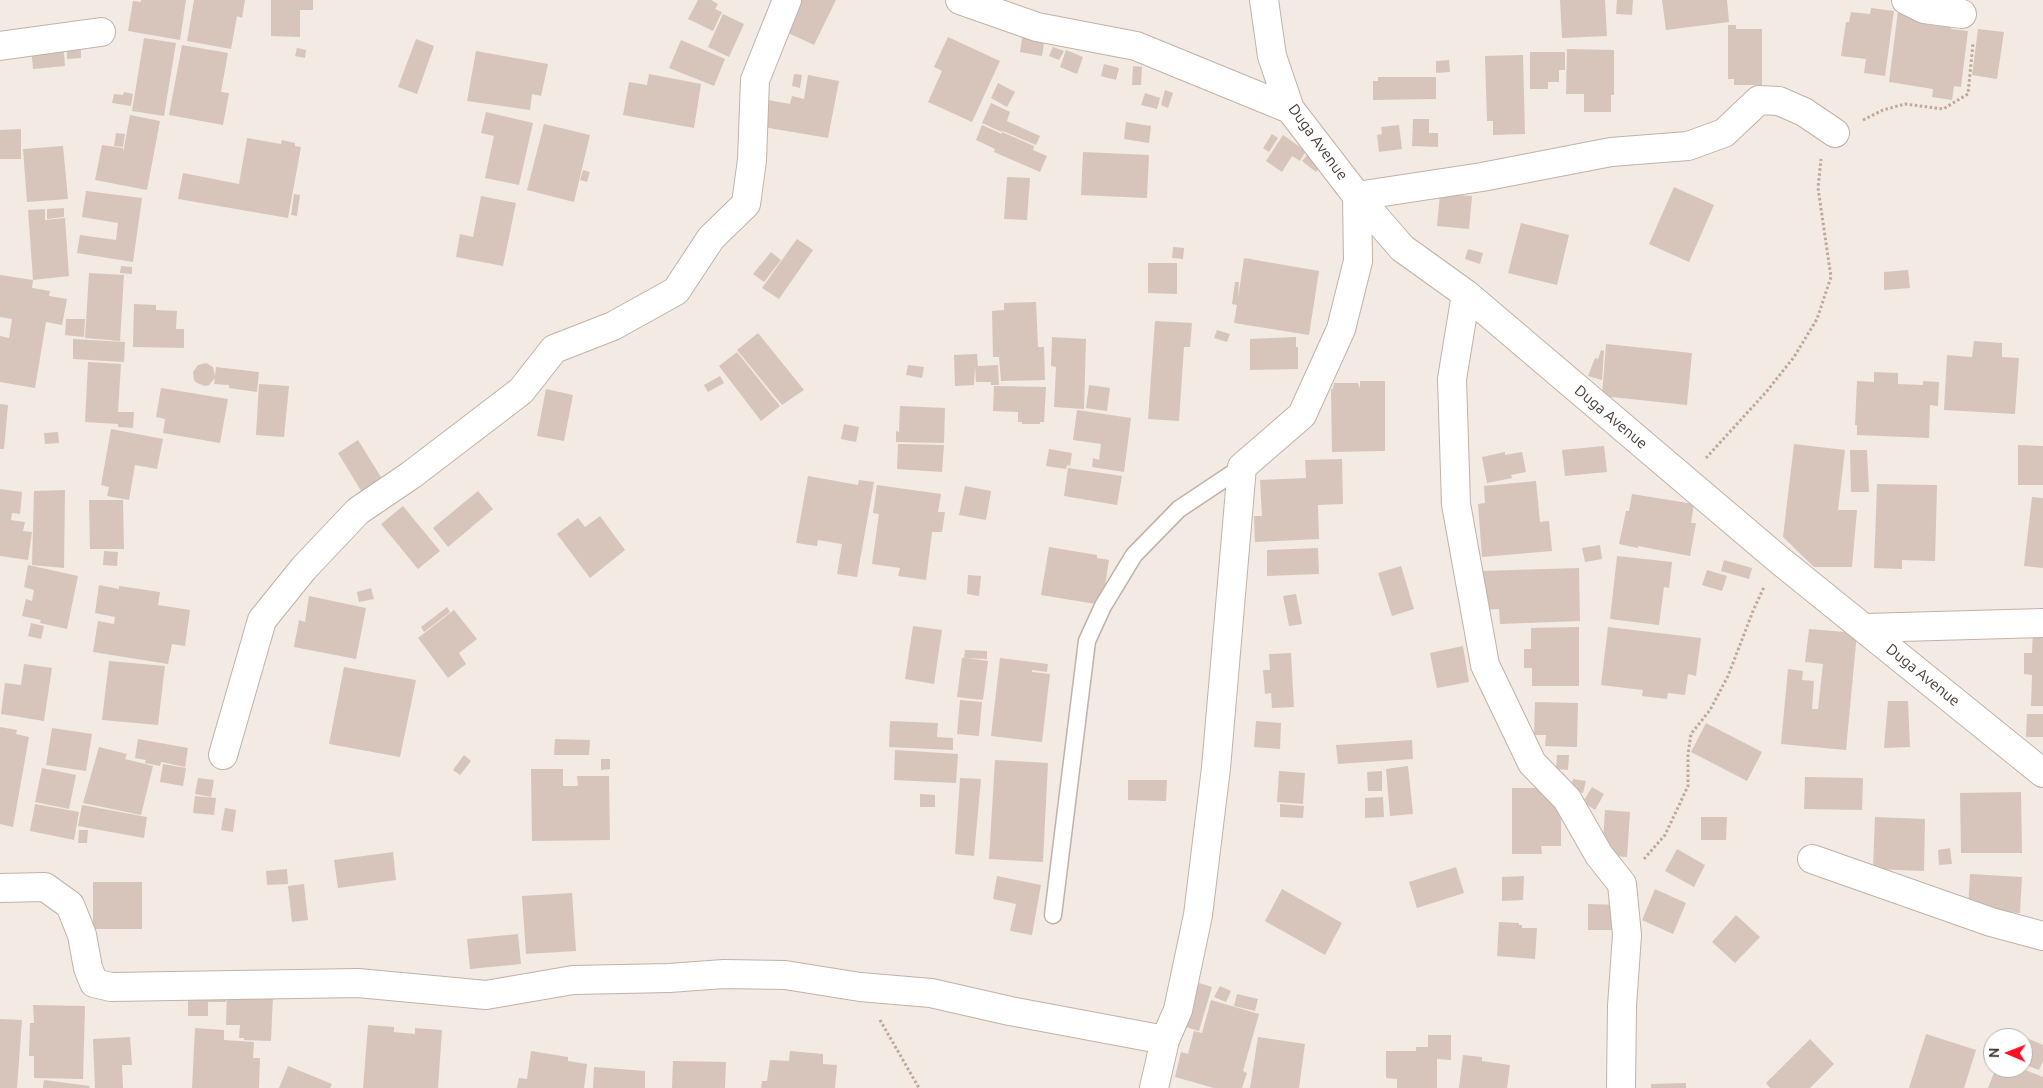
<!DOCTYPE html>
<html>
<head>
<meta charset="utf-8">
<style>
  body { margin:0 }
  #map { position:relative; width:2043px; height:1088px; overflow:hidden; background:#f2eae3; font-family:Ubuntu,sans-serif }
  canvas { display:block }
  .north { position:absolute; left:1983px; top:1028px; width:50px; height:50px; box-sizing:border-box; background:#fff; border:1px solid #b4b0ad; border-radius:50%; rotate:271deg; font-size:14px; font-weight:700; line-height:20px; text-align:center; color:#443933 }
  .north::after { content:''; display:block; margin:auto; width:18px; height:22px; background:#ff0d21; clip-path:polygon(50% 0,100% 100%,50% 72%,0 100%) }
</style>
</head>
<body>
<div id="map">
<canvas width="2043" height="1088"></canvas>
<div class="north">N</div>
</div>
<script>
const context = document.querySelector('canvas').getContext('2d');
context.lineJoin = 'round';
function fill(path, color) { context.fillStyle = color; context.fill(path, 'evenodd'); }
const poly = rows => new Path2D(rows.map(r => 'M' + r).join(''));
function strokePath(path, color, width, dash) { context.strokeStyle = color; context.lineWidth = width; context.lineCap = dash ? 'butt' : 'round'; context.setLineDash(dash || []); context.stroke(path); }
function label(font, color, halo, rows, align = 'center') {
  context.font = font + ' Ubuntu,sans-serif'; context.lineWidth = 4; context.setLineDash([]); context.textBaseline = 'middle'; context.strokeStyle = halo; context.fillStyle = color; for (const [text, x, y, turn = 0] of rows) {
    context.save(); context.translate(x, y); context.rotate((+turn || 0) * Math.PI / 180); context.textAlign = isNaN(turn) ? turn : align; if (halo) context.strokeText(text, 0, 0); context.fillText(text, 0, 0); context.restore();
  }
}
fill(poly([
  [141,0,186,0,180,40,128,31,133,1,141,2],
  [194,0,245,0,242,18,237,16,231,49,187,41],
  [271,0,313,0,313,10,300,10,300,37,271,36],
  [698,0,711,0,718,4,715,9,722,12,713,31,688,19],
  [801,0,836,0,814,45,786,32],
  [1560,0,1605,0,1607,36,1562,38],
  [1617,0,1633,0,1632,15,1616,14],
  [1662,0,1727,0,1729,22,1666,30],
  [1871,8,1894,11,1885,76,1864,73,1866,59,1841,56,1846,22,1849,22,1851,12,1870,14],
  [1898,11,1952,25,1951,29,1968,31,1961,87,1954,86,1952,100,1932,97,1933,89,1889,82],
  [723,14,744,24,729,57,708,47],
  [1728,25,1736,25,1736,29,1762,29,1762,85,1734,85,1734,79,1728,79],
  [1978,29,2004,32,1997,79,1972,75],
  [1023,31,1045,37,1042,56,1020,52],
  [948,37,1000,61,972,122,928,102,942,71,934,67],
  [144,38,176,43,164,116,132,111],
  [416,39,434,46,417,94,398,87],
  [681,40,725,59,714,86,669,68],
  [63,44,65,66,33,69,31,47],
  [182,45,228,53,221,92,229,93,223,125,169,115],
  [81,47,81,58,67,59,67,48],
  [1053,47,1064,51,1059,60,1049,56],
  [297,48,306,50,305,58,295,56],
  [1567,49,1614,50,1614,95,1611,95,1611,112,1584,112,1584,94,1566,94],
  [1066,50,1083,57,1077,74,1060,67],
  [476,51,548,64,541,96,532,94,530,110,467,101],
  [1530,52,1565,52,1565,70,1559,70,1559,82,1548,82,1548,89,1530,89],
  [1523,55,1525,134,1493,135,1493,121,1487,121,1485,56],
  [1449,60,1450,72,1436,73,1436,61],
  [1104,64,1119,68,1116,80,1101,76],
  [1133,66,1142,67,1141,85,1132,85],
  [649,74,701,84,694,128,623,115,629,82,647,85],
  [794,74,802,75,800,88,792,86],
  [808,75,839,81,828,138,757,126,762,99,790,104,792,96,804,99],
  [1378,77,1436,77,1436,99,1373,100,1373,81,1378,81],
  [998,83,1015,92,1007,107,991,98],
  [1165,90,1173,93,1168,108,1161,105],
  [124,92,133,94,131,106,112,103,114,94,123,95],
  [1145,93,1160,98,1157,109,1141,105],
  [991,103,1010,112,1007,121,1040,136,1036,145,1003,131,1002,132,1034,146,1033,150,1047,156,1040,172,994,152,995,149,976,140,982,125,1002,134,1002,132,982,123],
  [486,112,533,123,519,185,485,178,494,136,481,133],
  [130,115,160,121,147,190,95,180,102,145,123,148,123,153],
  [1413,119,1429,119,1429,133,1438,133,1438,147,1412,146],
  [1126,122,1151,126,1149,143,1124,139],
  [544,124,590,135,574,202,527,190],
  [1399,125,1402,149,1379,152,1377,135,1382,134,1381,127],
  [21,129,21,159,0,159,0,130],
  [116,133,125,134,123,147,114,146],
  [1272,134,1278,138,1269,152,1263,148],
  [1283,135,1306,151,1300,161,1292,156,1282,172,1266,161],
  [247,138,281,144,282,140,295,143,295,146,301,147,288,218,178,199,183,173,239,184],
  [63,146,68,199,27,202,23,149],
  [1083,152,1149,155,1147,198,1081,195],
  [1309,153,1322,164,1316,172,1302,161],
  [583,170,590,172,587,182,580,180],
  [1007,177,1030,178,1027,220,1004,219],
  [1674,187,1714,205,1689,262,1649,244],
  [86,191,142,198,133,262,77,253,80,235,116,240,118,223,82,217],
  [294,194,300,195,297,216,291,215],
  [1440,194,1472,196,1469,229,1437,226],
  [481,196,516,203,503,266,456,257,460,234,473,237],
  [64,208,64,217,47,219,47,209],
  [45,209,45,220,65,218,69,276,33,280,28,210],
  [1521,223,1569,235,1557,285,1508,273],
  [797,239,813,250,779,299,762,288],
  [1173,247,1184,248,1183,259,1172,258],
  [1468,249,1483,253,1480,264,1465,259],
  [771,252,781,260,764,282,753,274],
  [1244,258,1319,271,1309,335,1234,323,1237,305,1232,304,1235,282,1239,282,1238,298],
  [1148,263,1177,263,1177,294,1148,293],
  [121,266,132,267,132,274,120,273],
  [1908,270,1910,288,1884,290,1884,272],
  [89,273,124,275,120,341,85,338],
  [0,275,33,280,32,288,50,291,49,296,67,299,62,325,46,322,35,388,0,382,0,336,9,338,12,319,0,317],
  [1036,302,1038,347,1044,347,1045,380,1001,381,999,357,993,357,992,311,1004,310,1004,303],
  [134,304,156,305,156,310,177,311,176,329,184,329,184,348,133,347],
  [66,319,85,319,84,337,65,335],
  [1155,321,1192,323,1190,347,1184,347,1179,421,1148,419],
  [1217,330,1230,334,1227,342,1214,338],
  [758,333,804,390,782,405,737,350],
  [1052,337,1086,339,1084,409,1054,407,1056,367,1051,366],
  [1296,337,1296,347,1298,347,1298,369,1250,370,1250,339],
  [73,339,125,342,124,362,73,359],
  [1974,341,2002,343,2002,357,2019,358,2015,414,1944,410,1947,355,1972,357],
  [1606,344,1692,353,1687,405,1602,396],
  [1601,350,1604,351,1602,380,1588,376,1595,358,1598,359],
  [737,352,780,406,761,421,719,366],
  [977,354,978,366,998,365,999,385,991,385,991,382,976,382,975,366,974,385,955,386,954,355],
  [88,362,121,364,118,412,134,412,133,428,118,427,118,424,85,422],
  [206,363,213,367,215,376,216,367,259,372,257,392,229,388,229,385,214,384,215,378,209,385,205,386,197,383,194,380,193,372,198,365],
  [908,365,924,367,922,378,906,375],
  [1874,372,1898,373,1898,384,1923,385,1923,381,1939,382,1938,406,1930,405,1929,438,1857,435,1857,425,1855,425,1857,381,1874,382],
  [720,376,724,383,708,392,704,385],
  [1360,381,1385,381,1385,451,1332,452,1331,389,1333,389,1334,383,1358,383,1360,389],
  [259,384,289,386,284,437,256,435],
  [1089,385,1110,388,1107,411,1086,408],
  [994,386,1046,387,1044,422,1040,422,1040,424,1022,424,1022,422,1018,422,1018,412,993,411],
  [161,388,228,399,220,443,163,433,165,419,156,417],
  [546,389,573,395,564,441,537,436],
  [0,404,8,405,4,449,0,449],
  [900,406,945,408,944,443,896,442,896,431,899,432],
  [1077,410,1131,418,1124,472,1092,467,1093,458,1099,460,1101,444,1073,440],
  [844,424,859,427,856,442,841,439],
  [111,429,163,439,157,469,135,465,129,500,107,496,109,487,101,485],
  [58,432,59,443,45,444,44,433],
  [358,440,384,482,363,494,338,453],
  [898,444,944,445,942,472,897,469],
  [1794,444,1845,450,1838,510,1857,510,1852,567,1814,567,1783,537],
  [2018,445,2043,446,2043,485,2018,485],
  [1604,446,1607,472,1565,476,1562,450],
  [1049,449,1072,453,1070,466,1067,465,1066,469,1046,466],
  [1850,450,1867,450,1869,492,1851,492],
  [1505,452,1505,455,1522,452,1526,472,1511,475,1512,478,1487,483,1482,457],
  [1342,459,1343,504,1318,505,1319,539,1255,542,1254,516,1262,516,1260,480,1306,478,1305,460],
  [1068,468,1122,476,1117,505,1064,496],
  [808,476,858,485,859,480,874,482,857,577,837,574,842,544,818,540,817,546,796,543],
  [1536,481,1540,522,1549,521,1552,551,1482,557,1478,504,1485,503,1484,486],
  [1877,484,1937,485,1935,561,1902,560,1902,569,1874,568],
  [877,485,941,494,938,512,945,512,942,532,932,532,926,580,898,576,900,568,872,564,879,514,873,513],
  [965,486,991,491,986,520,959,515],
  [0,489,22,492,20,514,12,513,11,520,25,522,23,531,32,532,28,560,0,556],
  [65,490,64,568,32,565,34,491],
  [478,491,493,509,448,547,433,528],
  [1632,494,1694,504,1691,523,1696,523,1690,556,1638,546,1638,548,1619,544,1626,511,1629,511],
  [2032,497,2043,498,2043,568,2024,566],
  [89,500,123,500,124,549,90,549],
  [403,506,440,551,418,569,381,524],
  [600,516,625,550,590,578,557,534,578,518,585,527],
  [1600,545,1602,559,1585,562,1582,548],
  [1049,547,1097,555,1097,558,1109,560,1102,605,1041,595],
  [1318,548,1319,574,1267,576,1267,550],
  [104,551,118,552,117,566,103,565],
  [1617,556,1672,562,1669,588,1664,587,1659,625,1610,619],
  [1724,560,1752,568,1749,579,1721,571],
  [28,565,78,576,67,629,40,623,41,620,22,616,26,599,32,601,34,590,24,587],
  [1401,566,1414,609,1392,616,1378,573],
  [1579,568,1580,621,1500,624,1499,609,1481,610,1480,571],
  [1707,570,1727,576,1722,591,1702,585],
  [968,575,981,576,979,596,967,594],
  [99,585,119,589,119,586,160,592,158,605,190,610,185,646,172,644,168,664,93,652,98,621,114,624,115,617,95,613],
  [371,588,374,599,359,602,357,592],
  [1296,594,1302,624,1289,626,1283,596],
  [309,596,366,608,356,659,294,647,299,620,305,622],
  [447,607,450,612,424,632,421,627],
  [454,610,477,639,459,653,466,664,448,678,418,638],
  [31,623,44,626,41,639,28,636],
  [913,626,942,630,934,684,905,679],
  [1579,627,1579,686,1532,686,1532,668,1524,668,1524,649,1531,649,1531,628],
  [1608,627,1701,638,1696,676,1688,674,1685,695,1668,693,1667,699,1642,696,1643,690,1601,685],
  [1809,629,1857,633,1846,750,1781,744,1788,669,1803,671,1802,680,1814,681,1812,709,1818,709,1823,664,1805,662],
  [2033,630,2043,630,2043,706,2031,706,2032,675,2024,674,2024,653,2032,653],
  [1463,646,1469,682,1437,688,1430,653],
  [965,650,987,651,987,659,967,658,988,661,983,700,957,697,962,658,964,658],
  [1291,653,1294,707,1272,708,1271,693,1265,694,1263,670,1270,670,1269,654],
  [1000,658,1048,664,1047,672,1032,670,1032,672,1050,674,1042,742,991,736],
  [109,661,165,666,158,725,102,720],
  [24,664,52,668,44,721,1,714,5,683,21,685],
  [344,667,416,680,400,757,329,744],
  [960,700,982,702,979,736,957,734],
  [1888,701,1908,701,1910,747,1884,748],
  [1535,702,1578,703,1577,747,1545,746,1546,735,1534,735],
  [2027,714,2043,714,2043,737,2026,737],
  [890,721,938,723,937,737,953,738,953,750,889,747],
  [1256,721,1281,723,1280,749,1254,747],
  [1706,723,1762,752,1747,781,1691,752],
  [0,727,17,730,16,734,29,737,13,827,0,824],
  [52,728,92,734,86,771,46,765],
  [138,739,188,748,185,767,161,762,160,766,145,763,146,760,135,758],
  [555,739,590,740,589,755,554,755],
  [1412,740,1413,759,1338,764,1336,745],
  [99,747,127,754,125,759,153,766,141,815,83,803],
  [895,750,958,754,956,783,894,780],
  [464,755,471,761,460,775,453,770],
  [1557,755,1569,755,1568,770,1556,769],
  [601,759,610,759,610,769,601,770],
  [995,760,1048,763,1043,862,989,859],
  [163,764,186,768,183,786,160,782],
  [1408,766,1413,814,1390,816,1386,769],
  [42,768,76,775,69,809,35,802],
  [531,769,563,769,563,786,578,786,577,776,609,776,610,840,532,841],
  [1279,771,1305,773,1303,804,1277,802],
  [1382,771,1382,791,1368,791,1367,772],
  [1805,777,1863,778,1862,810,1804,809],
  [198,778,214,780,211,797,195,794],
  [960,778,981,779,974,856,955,854],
  [1573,779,1586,781,1583,793,1570,790],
  [1128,780,1167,780,1166,801,1128,800],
  [1592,787,1604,794,1595,810,1583,802],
  [1512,788,1542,788,1542,796,1561,796,1561,846,1541,846,1542,854,1512,854],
  [2021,792,2022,853,1961,853,1960,793],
  [920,794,935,795,935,807,920,807],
  [195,796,216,798,214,815,193,813],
  [1383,797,1384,817,1365,818,1365,798],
  [35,804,79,812,74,840,30,831],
  [1280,804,1304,806,1303,818,1280,817],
  [82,805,147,817,144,838,78,826],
  [225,808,236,810,233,832,221,830],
  [1605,810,1630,812,1627,857,1602,855],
  [1701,817,1727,817,1726,840,1701,840],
  [1875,817,1925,819,1924,871,1873,869],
  [79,830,88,830,87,843,78,843],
  [1950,848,1952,864,1939,865,1938,850],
  [1677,849,1705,865,1694,887,1665,871],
  [393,852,396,880,338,888,334,860],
  [1456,867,1464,893,1417,908,1409,882],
  [287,869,288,884,267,885,266,871],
  [1970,874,2022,877,2020,913,1968,909],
  [997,876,1041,885,1032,935,1010,931,1016,904,993,899],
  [1524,876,1523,900,1502,901,1502,877],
  [93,882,142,882,142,929,93,929],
  [304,884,308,920,292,922,288,886],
  [1282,889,1342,923,1325,955,1265,921],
  [1655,889,1686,903,1673,934,1642,920],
  [572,893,576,951,526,954,522,896],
  [1588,904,1622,905,1621,930,1588,930],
  [1736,915,1760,937,1735,963,1712,942],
  [1499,922,1519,923,1519,925,1522,925,1522,928,1537,928,1535,959,1497,956],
  [518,934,521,964,470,969,467,939],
  [1189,980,1212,987,1199,1031,1176,1024],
  [1220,986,1231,991,1226,1002,1214,997],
  [188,991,226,991,226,1002,208,1002,208,1016,188,1016],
  [227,993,273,995,271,1041,244,1040,244,1038,239,1038,240,1025,226,1025],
  [1237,994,1258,999,1255,1011,1234,1006],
  [1211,1000,1259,1014,1243,1071,1247,1073,1242,1088,1214,1088,1175,1077,1181,1052,1188,1054,1194,1031,1202,1033],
  [33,1005,85,1006,83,1079,34,1078,34,1056,29,1056,30,1023,34,1023],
  [0,1019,22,1020,17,1088,0,1088],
  [368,1025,394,1027,394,1032,415,1034,415,1028,442,1030,438,1088,363,1088],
  [195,1028,224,1030,224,1040,254,1042,253,1058,260,1058,259,1088,192,1088],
  [2013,1032,2043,1045,2043,1061,2039,1070,2023,1064,2023,1038,2011,1038],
  [1926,1034,1976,1050,1964,1088,1909,1088],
  [1428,1035,1451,1035,1451,1060,1437,1059,1437,1088,1397,1088,1397,1079,1386,1078,1386,1051,1416,1051,1416,1047,1428,1047],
  [130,1037,132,1065,122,1065,123,1088,95,1088,93,1039],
  [1258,1037,1305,1044,1299,1088,1250,1088],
  [1810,1039,1834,1064,1810,1088,1770,1088,1766,1083],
  [531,1051,568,1057,568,1061,587,1064,584,1088,517,1088,519,1078,527,1079],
  [790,1051,823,1054,823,1064,837,1065,835,1088,761,1088,762,1081,767,1081,770,1060,789,1061],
  [1463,1055,1482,1057,1482,1061,1510,1065,1507,1088,1459,1088],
  [673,1061,726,1062,725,1088,672,1088],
  [288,1066,332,1084,330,1088,279,1088],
  [594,1067,645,1071,645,1088,593,1088],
  [1996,1068,2020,1068,2043,1077,2043,1088,1988,1088],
  [44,1080,90,1086,89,1088,43,1088],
  [1686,1083,1686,1088,1651,1088,1651,1084]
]), '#d7c5bb');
const lane = poly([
  [1053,915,1087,641,1103,606,1134,555,1179,509,1242,467]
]);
const street = poly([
  [960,0,1037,27,1136,46,1290,109],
  [1264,0,1272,56,1290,109,1357,196,1402,248,1466,294,1778,559,2043,773],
  [1906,0,1924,9,1962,14],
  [0,46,101,32],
  [1466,294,1452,379,1456,504,1485,665,1532,763,1567,799,1599,855,1622,884,1627,935,1622,1006,1621,1088],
  [1865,628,2043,623],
  [223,755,262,620,304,568,358,511,411,475,521,391,554,349,613,326,676,291,711,238,746,204,752,160,755,80,787,0],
  [1812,859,1991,922,2043,936],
  [0,888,45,887,70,905,82,935,88,968,94,983,111,987,358,983,486,995,573,980,669,978,724,974,785,975,860,987,931,993,1010,1011,1165,1040],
  [1154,1088,1165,1040,1178,1010,1198,915,1216,768,1242,467,1302,415,1341,329,1358,261,1357,196,1482,177,1611,152,1688,146,1724,133,1759,100,1779,101,1804,112,1835,133]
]);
strokePath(lane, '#c1b2a8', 19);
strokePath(street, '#c1b2a8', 30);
strokePath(poly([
  [1863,120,1883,110,1905,104,1943,109,1968,94,1973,43],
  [1706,458,1767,391,1794,357,1817,319,1831,277,1818,188,1821,159],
  [1644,859,1665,835,1688,786,1688,754,1691,734,1710,710,1728,676,1753,611,1764,587],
  [880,1020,919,1088]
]), '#c0a796', 3, [2.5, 2.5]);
strokePath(lane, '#fff', 16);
strokePath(street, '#fff', 28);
label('15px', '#443933', '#fff', [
  ["Duga Avenue",1318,142,54],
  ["Duga Avenue",1611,417,40],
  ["Duga Avenue",1923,675,39]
]);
</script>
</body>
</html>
